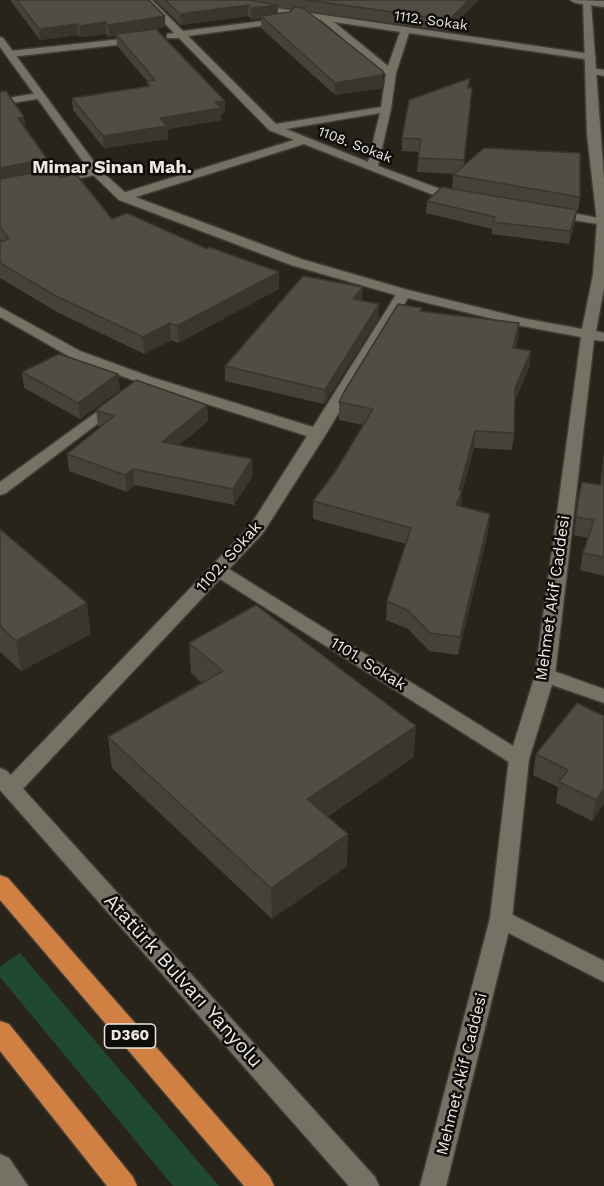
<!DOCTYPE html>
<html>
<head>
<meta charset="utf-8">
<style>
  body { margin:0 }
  canvas { display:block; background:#282419 }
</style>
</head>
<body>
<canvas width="604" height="1186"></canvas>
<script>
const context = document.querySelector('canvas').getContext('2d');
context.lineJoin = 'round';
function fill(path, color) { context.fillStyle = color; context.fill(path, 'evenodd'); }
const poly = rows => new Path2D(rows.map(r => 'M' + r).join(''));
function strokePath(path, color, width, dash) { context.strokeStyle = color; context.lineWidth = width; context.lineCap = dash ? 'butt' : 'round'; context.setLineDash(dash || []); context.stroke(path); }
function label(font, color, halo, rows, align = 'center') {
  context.font = font + ' "Work Sans",sans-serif'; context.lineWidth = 5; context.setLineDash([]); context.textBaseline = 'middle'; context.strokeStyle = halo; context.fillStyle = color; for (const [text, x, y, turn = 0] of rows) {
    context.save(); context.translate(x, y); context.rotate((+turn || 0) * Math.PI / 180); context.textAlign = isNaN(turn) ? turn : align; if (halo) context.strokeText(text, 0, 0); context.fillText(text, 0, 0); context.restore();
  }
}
fill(poly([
  [20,953,219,1186,173,1186,0,977,0,967]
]), '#1f4a30');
const minor = poly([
  [142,0,152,0,183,31,286,18,286,22,283,23,188,36,276,124,381,107,386,74,321,20,252,10,252,6,255,5,591,54,596,57,591,60,409,33,396,73,391,109,378,166,443,190,464,194,464,200,436,196,304,144,123,201,117,197,119,194,294,140,269,130,179,38,167,38,167,34,174,33,142,0],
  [334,22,400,32,388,66,334,22],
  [380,113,368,162,286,129,380,113],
  [140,37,143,38,143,42,10,57,5,54,10,51,140,37],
  [592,68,604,70,604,76,588,73,587,71,592,68],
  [39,93,44,96,43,98,0,105,0,99,39,93],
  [96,168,100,170,100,174,53,184,47,180,53,176,96,168],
  [552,209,604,219,604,225,548,216,546,213,552,209],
  [404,289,411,293,326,434,263,533,229,569,526,754,529,759,526,764,519,766,512,764,220,579,18,794,11,796,4,794,1,788,4,782,250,526,307,436,141,383,70,357,0,317,0,307,80,351,151,377,313,427,397,293,404,289],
  [116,398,124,403,121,406,6,493,0,495,0,482,116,398],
  [545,668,604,689,604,703,538,680,535,675,538,670,545,668],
  [501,909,604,961,604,982,493,925,490,918,493,911,501,909]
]);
const tertiary = poly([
  [583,0,591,2,604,179,604,288,596,331,604,333,604,341,594,340,555,675,529,759,512,918,446,1186,420,1186,490,918,509,759,535,675,581,337,522,326,399,296,291,265,119,200,92,174,0,47,0,37,3,38,100,170,127,194,301,259,408,290,522,318,582,329,593,275,597,222,587,134,583,0],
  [0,768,7,771,375,1177,379,1186,349,1186,0,790,0,768],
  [0,1154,9,1158,28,1186,0,1186,0,1154]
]);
const secondary = poly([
  [570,0,604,1,604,7,575,3,570,0]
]);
const trunk = poly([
  [0,875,8,878,270,1177,274,1186,244,1186,0,900,0,875],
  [0,1021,9,1024,133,1177,137,1186,107,1186,0,1051,0,1021]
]);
strokePath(minor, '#413d36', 3);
strokePath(tertiary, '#413d36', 3);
strokePath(secondary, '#413d36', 3);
strokePath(trunk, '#413d36', 3);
fill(minor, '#767165');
fill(tertiary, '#767165');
fill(secondary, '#767165');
fill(trunk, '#cf8042');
fill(poly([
  [10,0,149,0,165,16,165,27,145,31,225,113,221,114,221,120,168,129,168,139,104,148,73,110,72,98,147,86,147,81,117,46,116,35,109,37,106,34,80,37,78,35,40,40],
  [155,0,478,0,478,1,448,31,305,11,383,71,382,88,335,95,261,28,261,18,252,20,248,16,181,25],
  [278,7,293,9,290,12,278,14],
  [469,88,471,101,464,166,580,197,578,211,577,211,575,222,569,244,492,234,492,229,426,213,427,201,452,189,453,175,455,174,417,172,419,152,402,151,402,138],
  [0,89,0,92,24,117,25,128,47,159,48,170,60,177,112,219,279,272,279,289,178,343,171,340,144,354,57,312,0,278,0,242,1,242,0,239],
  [422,308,422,311,519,323,518,340,515,348,531,351,529,368,514,402,514,433,512,450,474,448,462,491,461,507,488,532,458,655,429,651,408,629,386,620,387,601,406,544,313,519,313,501,335,472,363,425,339,420,339,402],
  [379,318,324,404,225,381,225,366],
  [22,372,118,374,120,390,80,419,24,388],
  [207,405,208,421,179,445,253,475,234,505,134,485,127,492,69,471,67,454,101,427,98,426,96,410],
  [604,453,604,576,580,570,583,553,588,538,574,535,578,500,600,485],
  [0,529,91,634,21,671,0,652],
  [189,643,414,757,327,817,347,866,272,919,112,768,108,737,202,683,191,673],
  [604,716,604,804,592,821,556,803,558,787,533,775,536,754]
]), '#474239');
fill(poly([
  [469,0,478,0,478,1,448,31,449,20],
  [248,5,248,16,181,25,180,14],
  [278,5,278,16,261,16,261,18,252,20,251,8],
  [165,16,165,27,109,37,108,25],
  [105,22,106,34,80,37,79,26],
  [77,24,78,35,40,40,39,29],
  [383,71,382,88,335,95,335,83],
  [225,101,225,113,221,114,221,120,168,129,168,139,104,148,103,136,160,118,215,102],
  [24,117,26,132,18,118],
  [47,159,49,175,0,184,0,168],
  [577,210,575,222,569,244,570,231],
  [279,272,279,289,178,343,177,326],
  [363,287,362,301,353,299],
  [379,304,379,318,324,404,325,390],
  [170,323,171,340,144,354,143,337],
  [519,323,518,340,511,365,513,348],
  [531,351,529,368,513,406,515,388],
  [118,374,120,390,80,419,78,403],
  [207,405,208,421,163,458,162,442],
  [475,431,474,448,462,492,462,491,461,509,456,505,459,490],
  [252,459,253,475,234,505,233,489],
  [133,469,134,485,127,492,125,475],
  [490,514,488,532,458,655,460,637],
  [87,603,91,634,21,671,16,641],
  [416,726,414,757,307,830,307,799],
  [604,789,604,804,592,821,596,800],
  [348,834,347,866,272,919,271,888]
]), '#39362e');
const building = poly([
  [17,0,149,0,165,16,108,25,105,22,79,26,77,24,39,29,17,0],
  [165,0,249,0,278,5,251,8,248,5,180,14,165,0],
  [307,0,469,0,449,20,307,0],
  [294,7,303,8,383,71,382,75,335,83,261,16,290,12,294,7],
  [156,29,225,101,215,102,221,108,160,118,167,126,103,136,72,98,150,86,147,81,155,80,116,34,156,29],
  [470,78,468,88,472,88,464,160,418,158,421,139,402,138,409,100,470,78],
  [6,91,24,117,18,118,47,159,0,168,0,92,6,91],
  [484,148,580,153,580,197,453,175,484,148],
  [54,169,60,177,76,174,112,219,127,213,207,249,209,247,279,272,177,326,170,323,143,337,54,295,0,263,0,242,9,239,0,227,0,179,54,169],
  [442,187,577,210,570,231,493,222,495,217,427,201,442,187],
  [303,276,363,287,353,299,379,304,325,390,225,366,303,276],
  [398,304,422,308,420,311,519,323,513,348,531,351,515,388,514,433,475,431,459,490,462,491,456,505,490,514,460,637,430,633,409,611,387,601,411,528,313,501,335,472,373,409,339,402,344,392,398,304],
  [59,354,118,374,78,403,22,372,59,354],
  [136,380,207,405,162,442,252,459,233,489,133,469,125,475,67,454,114,416,96,410,136,380],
  [604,461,604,557,583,553,594,520,576,517,578,500,582,482,601,485,604,461],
  [0,529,87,603,16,641,0,626,0,529],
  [256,605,416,726,307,799,348,834,271,888,108,737,223,671,189,643,256,605],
  [577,703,604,716,604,789,596,800,559,782,568,770,536,754,577,703]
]);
fill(building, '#524d42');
strokePath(building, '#39362e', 1.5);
label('14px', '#ebe9e2', '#0f0d09', [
  ["1112. Sokak",431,21,8],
  ["1108. Sokak",355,145,21]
]);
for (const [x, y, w] of [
  [130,1036,51]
]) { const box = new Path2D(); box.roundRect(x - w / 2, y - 12, w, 24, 4.5); context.fillStyle = '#0f0d09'; context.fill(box); strokePath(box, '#ebe9e2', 1.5); }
label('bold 15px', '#ebe9e2', null, [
  ["D360",130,1036]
]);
label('16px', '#ebe9e2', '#0f0d09', [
  ["1102. Sokak",229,557,-48],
  ["Mehmet Akif Caddesi",553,598,-82],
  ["1101. Sokak",368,664,32],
  ["Mehmet Akif Caddesi",462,1074,-76]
]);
label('bold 18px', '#ebe9e2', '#0f0d09', [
  ["Mimar Sinan Mah.",112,168]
]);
label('20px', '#ebe9e2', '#0f0d09', [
  ["Atatürk Bulvarı Yanyolu",183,981,48]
]);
</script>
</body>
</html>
